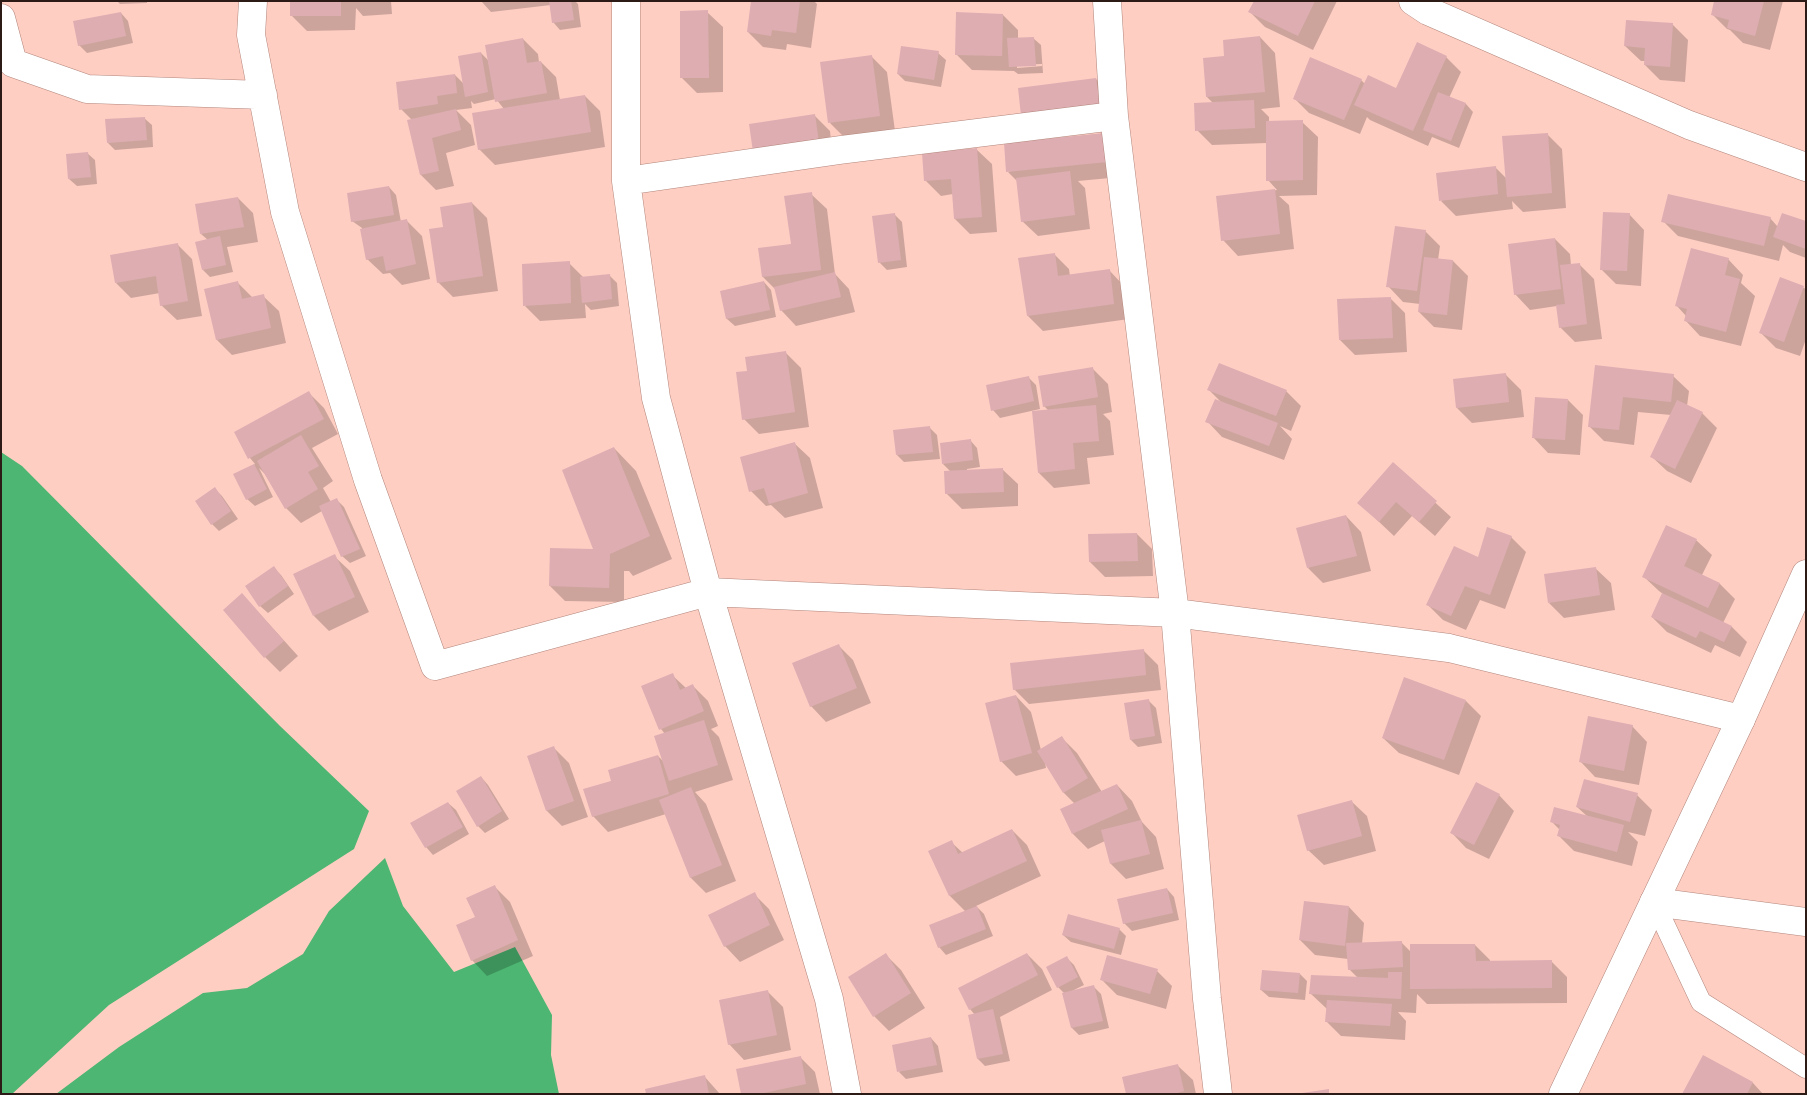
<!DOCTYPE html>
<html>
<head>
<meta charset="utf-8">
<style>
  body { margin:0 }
  #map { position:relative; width:1807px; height:1095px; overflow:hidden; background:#ffcec3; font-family:Ubuntu,sans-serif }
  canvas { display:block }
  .frame { position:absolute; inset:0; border:2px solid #2b1a16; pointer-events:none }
</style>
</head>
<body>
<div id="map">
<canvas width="1807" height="1095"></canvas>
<div class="frame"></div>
</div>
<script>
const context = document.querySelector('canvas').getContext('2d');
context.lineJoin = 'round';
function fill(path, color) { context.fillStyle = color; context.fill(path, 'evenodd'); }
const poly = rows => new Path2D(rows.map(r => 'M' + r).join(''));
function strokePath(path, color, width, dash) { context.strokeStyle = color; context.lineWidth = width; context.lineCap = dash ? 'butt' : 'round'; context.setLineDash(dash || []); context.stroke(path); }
fill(poly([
  [1,452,22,466,280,726,369,811,354,849,109,1005,12,1094,1,1094],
  [385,858,403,906,454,972,515,947,552,1015,551,1055,559,1094,56,1094,119,1047,203,993,247,988,303,954,329,911]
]), '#4db672');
fill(poly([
  [117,1,147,1,147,3,120,4],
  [292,1,391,1,392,14,363,16,356,8,355,30,307,31,292,16],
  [481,1,575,1,578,4,581,27,560,30,553,22,551,5,491,12],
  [752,1,814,1,817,4,811,48,787,44,786,50,763,47,748,32],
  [1255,1,1337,1,1313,50,1265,27,1250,12],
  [1716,1,1783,1,1770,50,1743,43,1730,30,1727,29,1712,14],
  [707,12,723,27,723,92,697,93,682,78],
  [121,13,128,21,133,43,87,53,79,45],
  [1003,15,1018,30,1018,39,1033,38,1041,45,1043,73,1018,74,1014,71,972,70,956,54],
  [1042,64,1042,66,1017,68,1017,65],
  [1672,24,1688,40,1685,82,1660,80,1645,65,1646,61,1641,61,1625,46],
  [1260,37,1275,53,1280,107,1261,109,1269,117,1269,122,1302,122,1318,137,1317,195,1279,196,1289,205,1294,249,1238,256,1223,240,1218,197,1277,190,1268,180,1267,143,1212,145,1197,130,1214,104,1207,97,1226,57],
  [523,39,538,54,539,62,541,62,556,77,560,100,585,96,600,111,605,147,495,165,479,149,504,109,496,99,474,104,471,101,472,108,456,110,471,125,475,145,446,153,454,186,436,190,421,175,412,120,401,109,455,75,465,85,481,53,490,62],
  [938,53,946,60,941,87,905,81,898,74],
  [872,57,887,72,895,131,845,138,830,123],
  [1446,57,1461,72,1449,98,1466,104,1473,112,1459,148,1432,137,1428,146,1370,120,1367,117,1360,134,1309,113,1294,98,1361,80,1365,84,1397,90],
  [1096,79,1111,94,1115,121,1038,131],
  [815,116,830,131,833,158,769,167],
  [144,118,152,125,153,147,115,150,108,143],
  [1104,134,1121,177,1078,181,1085,188,1090,229,1038,236,1022,221,1018,182,1008,172],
  [1547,134,1562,149,1566,208,1523,212,1512,201,1513,209,1456,216,1441,201,1495,167,1507,179],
  [976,149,992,164,997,232,970,234,955,219,953,194,941,196,925,180],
  [87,153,95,160,97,184,77,186,69,179],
  [389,187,396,195,401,222,407,221,422,236,430,279,402,285,390,273,383,274,367,259,362,228,352,221],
  [811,194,827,209,835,274,849,289,855,312,796,326,781,310,776,290,763,277,760,249,792,245],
  [238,198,253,213,258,242,227,247,233,272,210,277,203,270,208,240,201,234],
  [472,203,487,218,498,291,453,297,438,282,445,228],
  [894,214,902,222,907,267,887,270,879,262],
  [1629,214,1644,230,1641,286,1616,284,1601,269],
  [1770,218,1778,227,1806,222,1806,258,1790,252,1783,245,1779,261,1678,236,1663,221],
  [1425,231,1440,246,1438,260,1453,261,1468,276,1462,330,1434,327,1419,312,1420,304,1403,302,1388,286],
  [1555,239,1570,254,1571,265,1579,264,1594,279,1602,339,1575,342,1560,327,1557,306,1530,310,1515,294],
  [177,244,192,259,202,316,177,320,161,305,160,293,131,298,116,283],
  [1054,254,1069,269,1070,276,1109,270,1124,286,1129,319,1043,331,1028,316],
  [1728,259,1743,275,1741,283,1755,296,1741,346,1700,336,1685,320,1686,316,1677,306],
  [569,263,584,278,609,275,617,283,619,306,591,310,585,304,586,318,540,321,525,306],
  [1781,278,1806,289,1806,339,1800,356,1776,348,1761,333],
  [764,282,771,290,776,317,735,326,727,319,721,292],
  [238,283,253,298,263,296,279,311,286,343,232,355,217,340],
  [1390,298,1405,313,1407,352,1355,355,1340,340],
  [786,353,801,368,809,427,759,434,744,419,748,372],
  [1596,367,1673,376,1689,391,1687,406,1702,413,1717,428,1691,483,1667,471,1651,456,1671,415,1638,412,1634,445,1604,441,1589,426],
  [1093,369,1108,384,1112,412,1103,414,1110,421,1114,455,1087,458,1090,484,1054,488,1039,473,1049,411,1044,406],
  [1506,375,1521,390,1524,417,1472,423,1457,408],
  [1029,378,1036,385,1040,409,1000,418,993,410],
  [1209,390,1286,391,1301,406,1291,431,1280,426,1292,439,1284,460,1222,437,1207,421,1222,403],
  [309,393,324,408,338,434,312,448,333,481,323,488,331,502,337,500,344,507,366,556,350,563,342,556,322,511,301,523,286,508,265,474,259,468,273,497,255,506,247,499,235,475,255,464,250,458,236,432],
  [1568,400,1583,415,1580,455,1548,453,1533,437],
  [930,428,937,435,940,459,904,462,897,455],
  [970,440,977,448,980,467,967,469,967,471,1002,469,1018,484,1018,506,962,509,947,494,951,472,943,464],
  [794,443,810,458,823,508,785,518,771,505,766,506,751,491],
  [614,448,636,471,672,559,633,576,629,571,624,571,624,602,565,601,550,586,596,551],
  [1393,464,1451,517,1435,536,1412,516,1394,536,1359,503],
  [215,489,222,496,238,519,219,531,212,524],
  [1346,516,1361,532,1371,571,1323,583,1308,568],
  [1137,534,1152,549,1153,576,1105,577,1090,562],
  [1511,537,1526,552,1505,609,1480,600,1466,630,1443,620,1428,605,1479,558],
  [1696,540,1712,555,1702,575,1720,584,1735,599,1723,623,1732,627,1747,642,1740,657,1715,645,1711,653,1667,632,1652,617,1663,594,1659,591,1643,576],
  [334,556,350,571,369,612,329,631,314,616],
  [274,568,281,575,294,594,268,613,260,606],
  [1595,568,1611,583,1615,610,1564,618,1549,603],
  [242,594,298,656,280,672,265,657],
  [838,645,853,660,871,703,826,722,811,706],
  [1143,650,1158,665,1161,690,1029,704,1014,689],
  [672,675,686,688,692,685,708,701,718,726,711,729,719,737,733,780,695,792,706,804,736,881,706,893,691,878,666,814,608,832,593,816,612,782,658,756,665,763,665,734,661,729],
  [1016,696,1031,712,1041,750,1062,738,1077,753,1102,792,1117,785,1132,801,1142,822,1156,837,1164,869,1126,879,1111,864,1105,841,1088,849,1073,834,1075,804,1064,793,1045,762,1046,768,1016,776,1001,761],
  [1149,701,1156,708,1162,743,1138,747,1131,740],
  [1466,701,1481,716,1459,775,1399,753,1383,738],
  [1632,726,1647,742,1639,785,1595,777,1580,761],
  [554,748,569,763,588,817,562,826,547,811,528,757],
  [481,777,488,785,509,819,485,833,478,826],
  [1499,795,1514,811,1489,859,1466,848,1451,832],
  [1637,795,1652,810,1645,836,1628,832,1638,842,1632,866,1574,851,1558,835,1560,830,1552,822,1588,817,1577,807],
  [1351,801,1367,816,1376,851,1324,865,1308,850],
  [448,803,456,810,469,834,433,855,426,847],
  [1012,830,1027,845,1041,876,976,906,984,914,993,936,946,955,939,947,966,912,950,896,930,851,951,842,963,853],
  [495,887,510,902,533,956,487,976,472,960,476,918],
  [1167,889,1174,897,1179,920,1132,931,1124,923],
  [754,894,769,909,784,940,740,962,725,946],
  [1349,907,1364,923,1362,944,1401,942,1411,952,1475,945,1490,960,1490,963,1552,962,1567,977,1567,1003,1427,1004,1417,994,1416,1013,1398,1012,1406,1021,1405,1040,1341,1036,1326,1021,1327,1009,1311,994,1358,978,1349,969,1348,959,1315,955,1300,940],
  [1119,929,1126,936,1121,955,1071,942,1063,935],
  [1027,954,1042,969,1052,990,1000,1017,1010,1061,985,1066,978,1059,975,1015,970,1009],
  [886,955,901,970,925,1008,889,1031,874,1016],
  [1067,958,1074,965,1084,985,1072,991,1094,987,1101,994,1109,1028,1079,1035,1072,1028,1065,994,1058,987],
  [1157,971,1172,986,1166,1009,1117,995,1101,979],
  [1300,974,1307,981,1305,1000,1269,997,1261,990],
  [767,991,783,1007,791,1050,744,1060,729,1044],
  [931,1038,938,1046,943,1072,906,1079,899,1072],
  [1704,1056,1753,1083,1763,1094,1683,1094],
  [800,1057,815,1072,820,1094,742,1094],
  [1177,1065,1193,1080,1196,1094,1127,1094],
  [704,1076,720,1094,647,1094]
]), '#0003');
fill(poly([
  [290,1,341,1,341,16,290,16],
  [549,1,571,1,574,20,552,23],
  [751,1,800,1,796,33,772,30,771,36,747,32],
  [1254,1,1315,1,1298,36,1248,12],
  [1714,1,1764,1,1755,36,1727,28,1729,20,1711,15],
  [708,10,709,78,680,78,680,11],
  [121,12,126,36,78,46,73,21],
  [956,12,1003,14,1002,56,955,55],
  [1626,20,1673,23,1670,67,1644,65,1645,48,1624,46],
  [1260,36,1265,92,1206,97,1203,58,1224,56,1223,40],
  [1034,37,1036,66,1009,67,1007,38],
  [523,38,527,63,541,61,547,93,495,102,485,45],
  [1417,42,1447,56,1413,131,1354,105,1368,75,1396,88],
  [901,46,939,51,934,80,897,74],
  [481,52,488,92,465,97,458,56],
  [872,55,880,116,828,123,820,62],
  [1310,57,1362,79,1344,120,1293,99],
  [455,74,457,93,437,96,438,104,399,110,396,82],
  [1096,78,1100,106,1021,116,1018,88],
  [1438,92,1466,103,1451,141,1423,130],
  [585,95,591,132,478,150,472,113],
  [1254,100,1255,128,1195,131,1194,103],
  [456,109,461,130,432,138,439,171,420,175,407,120],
  [815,114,819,143,753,152,749,124],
  [145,117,147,140,107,143,105,119],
  [1303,120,1303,180,1266,181,1266,121],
  [1104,133,1107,162,1006,172,1004,143],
  [1548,133,1552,193,1507,197,1502,136],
  [977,148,982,217,954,219,951,179,924,181,922,153],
  [88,152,91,177,68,179,66,154],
  [1496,166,1498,194,1439,201,1436,173],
  [1070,171,1075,215,1021,222,1016,178],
  [389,186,394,215,351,222,347,193],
  [1275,189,1280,234,1221,241,1216,196],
  [812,192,821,270,762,277,758,248,791,244,784,196],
  [1668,194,1771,217,1764,246,1661,222],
  [238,197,244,227,200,234,195,204],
  [472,202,483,276,437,283,429,229,443,227,440,207],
  [1603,212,1630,213,1627,271,1600,270],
  [895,213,901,260,878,263,872,216],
  [1782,213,1806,221,1806,249,1773,237],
  [407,219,416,264,386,271,383,256,366,260,360,229],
  [1395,226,1426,230,1417,291,1386,287],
  [220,236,226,265,202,270,195,242],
  [1555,238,1561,289,1514,295,1508,244],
  [178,243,188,301,160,306,156,276,115,283,110,255],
  [1691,248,1729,258,1725,275,1740,279,1726,332,1684,321,1687,309,1675,306],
  [1055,253,1058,276,1110,269,1114,304,1027,316,1018,258],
  [1424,257,1453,260,1447,315,1418,312],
  [570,261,571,303,523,306,522,264],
  [1580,263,1587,324,1559,328,1556,305,1565,304,1560,265],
  [835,272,841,297,780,311,774,287],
  [610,274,612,299,582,303,580,277],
  [1780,277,1804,286,1784,342,1759,333],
  [238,281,242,299,264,294,271,328,216,340,204,289],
  [764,281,770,310,726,319,720,291],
  [1391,297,1393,338,1339,340,1337,299],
  [786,351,795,412,742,420,736,372,747,371,745,357],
  [1219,363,1287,390,1276,416,1207,390],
  [1595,365,1674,374,1671,402,1623,397,1619,430,1588,427],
  [1093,367,1098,397,1043,407,1038,376],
  [1506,373,1509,402,1456,408,1453,379],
  [1029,376,1034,401,991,411,986,385],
  [309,391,324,419,248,459,234,432],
  [1535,397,1568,399,1565,440,1532,438],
  [1215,399,1278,423,1269,446,1205,422],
  [1677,400,1703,412,1675,469,1650,457],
  [1096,405,1099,441,1073,443,1075,469,1038,473,1032,411],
  [930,426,933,452,896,455,893,430],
  [301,435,319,466,308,472,318,489,285,509,257,461],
  [971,439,973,460,942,464,940,443],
  [795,442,808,493,769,504,764,488,749,492,740,457],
  [614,447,650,536,610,554,609,588,549,586,550,548,593,549,562,470],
  [1393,462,1437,501,1419,522,1396,502,1379,522,1357,503],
  [254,464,267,489,246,500,233,474],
  [1003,468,1004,492,945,494,944,471],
  [215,487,231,511,211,525,195,501],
  [337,498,360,549,341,557,319,506],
  [1346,515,1357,556,1307,568,1296,528],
  [1666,525,1697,539,1684,566,1720,583,1708,608,1642,577],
  [1487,527,1512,536,1490,595,1465,586,1451,616,1426,605,1454,546,1478,557],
  [1137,533,1138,561,1089,562,1088,534],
  [335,554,355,597,313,616,293,574],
  [274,566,288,586,259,607,245,586],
  [1596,567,1600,595,1548,603,1544,574],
  [242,593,284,641,264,658,223,610],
  [1662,593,1732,626,1724,642,1700,631,1696,638,1651,617],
  [839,644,857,688,810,707,792,663],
  [1144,649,1146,675,1013,690,1010,663],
  [673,673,680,690,693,684,704,711,659,730,641,686],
  [1404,677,1466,700,1444,760,1382,738],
  [1016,695,1032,753,1000,762,985,703],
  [1149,699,1155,736,1130,740,1124,703],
  [1588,716,1633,725,1624,771,1579,762],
  [704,720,718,765,669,781,654,736],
  [1062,736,1088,778,1063,793,1037,751],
  [554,746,574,801,546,811,527,756],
  [658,755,669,794,592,817,583,789,611,781,608,770],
  [481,776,502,811,477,827,456,791],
  [1584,779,1638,793,1630,822,1576,807],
  [1476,782,1500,794,1474,845,1450,833],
  [1117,784,1128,809,1072,834,1060,809],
  [691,787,722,865,690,878,659,800],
  [1352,800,1362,836,1307,851,1297,815],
  [448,802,463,827,425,848,410,823],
  [1554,807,1624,825,1617,852,1557,836,1560,825,1550,822],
  [1141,820,1150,854,1110,864,1101,830],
  [1012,829,1027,861,949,896,928,851,952,840,958,854],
  [495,885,518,940,471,961,456,925,475,917,466,898],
  [1167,888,1173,913,1123,924,1117,899],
  [755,892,770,925,724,947,708,915],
  [1304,901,1349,906,1345,946,1299,940],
  [977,906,986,929,938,948,929,925],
  [1068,914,1120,928,1114,949,1062,935],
  [1402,941,1403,967,1348,970,1346,943],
  [1410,944,1475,944,1476,961,1552,960,1552,988,1410,989],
  [886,953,911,993,873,1017,848,977],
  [1027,953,1038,975,969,1010,958,988],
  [1107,955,1158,969,1150,994,1100,980],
  [1067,956,1078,977,1057,988,1046,967],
  [1262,970,1300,973,1298,993,1260,990],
  [1388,972,1402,972,1401,999,1309,994,1311,975,1388,978],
  [1094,985,1103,1021,1071,1028,1062,993],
  [768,990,777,1035,728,1045,719,1000],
  [1327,1000,1392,1004,1390,1026,1325,1022],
  [993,1009,1003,1054,977,1059,968,1015],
  [931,1037,937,1065,897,1072,892,1045],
  [1703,1055,1753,1082,1747,1094,1682,1094],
  [801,1056,806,1084,759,1094,741,1094,736,1069],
  [1178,1064,1184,1091,1174,1094,1126,1094,1122,1077],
  [705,1075,709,1094,646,1094,645,1089],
  [1329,1089,1329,1094,1302,1094,1302,1093]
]), '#deadb2');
const lane = poly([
  [1654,902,1701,1002,1806,1068]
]);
const street = poly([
  [253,1,251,35,285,212,368,480,435,666,708,592,1175,613,1449,648,1741,719],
  [626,1,626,181,656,398,708,592,829,999,847,1094],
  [1107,1,1114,116,1175,613,1207,999,1218,1094],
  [1413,1,1428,11,1689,125,1806,167],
  [1,18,13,63,87,89,263,95],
  [626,181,840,150,1114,116],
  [1654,902,1806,922]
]);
const secondary = poly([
  [1563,1094,1741,719,1806,574]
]);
strokePath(lane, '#b2857b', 21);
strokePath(street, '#b2857b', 29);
strokePath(secondary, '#b2857b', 29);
strokePath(lane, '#fff', 20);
strokePath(street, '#fff', 28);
strokePath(secondary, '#fff', 28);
</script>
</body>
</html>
